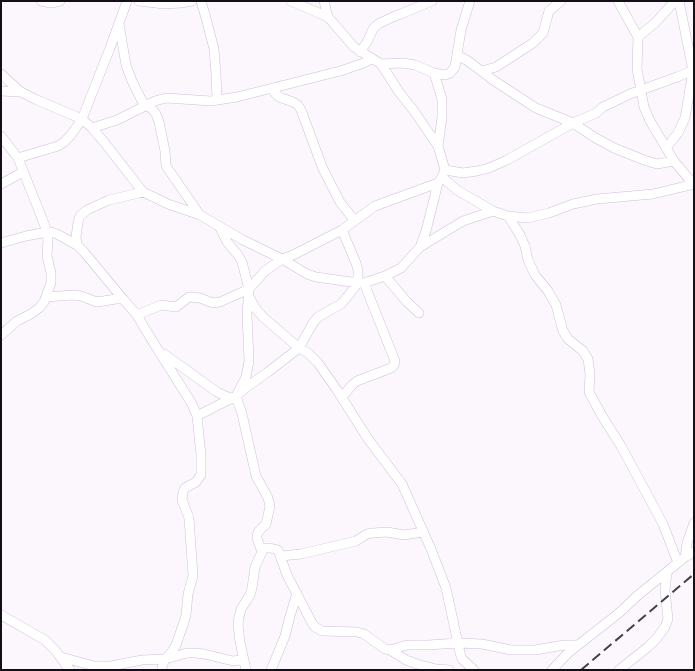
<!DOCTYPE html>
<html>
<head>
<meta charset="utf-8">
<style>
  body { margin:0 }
  #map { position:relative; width:695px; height:671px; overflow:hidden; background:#fbf7fd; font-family:Barlow,sans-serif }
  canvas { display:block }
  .frame { position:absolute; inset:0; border:2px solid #140e18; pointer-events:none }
</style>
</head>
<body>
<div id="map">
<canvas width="695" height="671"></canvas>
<div class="frame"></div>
</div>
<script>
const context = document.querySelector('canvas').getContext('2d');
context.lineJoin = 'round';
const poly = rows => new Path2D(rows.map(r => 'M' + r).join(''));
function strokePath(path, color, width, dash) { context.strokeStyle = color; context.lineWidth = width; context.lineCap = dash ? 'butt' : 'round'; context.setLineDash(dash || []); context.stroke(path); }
const minor = poly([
  [41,1,51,3,60,1],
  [139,1,164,4,181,3,192,1],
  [201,1,206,18,214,49,216,74,217,100],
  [291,1,328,17,354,47,381,64,403,63,415,65,434,73,445,75,450,73,455,67,461,30,470,1],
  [324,1,328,17],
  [618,1,638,37,637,69,644,107,650,121,674,161,693,184],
  [119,24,126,65,132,81,142,101,146,105,152,109,156,114,159,122,165,151,166,166,200,215],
  [638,37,655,23,675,1],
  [360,52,367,42,373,29,378,24,395,16,401,14,432,1],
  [457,55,468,61,493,80,536,108,573,123,596,113,603,107,630,94,677,77,694,70],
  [482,71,496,67,533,43,543,33,549,11,561,1],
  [434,73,442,99,442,117,438,146],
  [1,74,21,92],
  [272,88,275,93,279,97,293,102,298,105,301,110,323,169,340,202,354,220],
  [1,91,21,92,37,100,82,119,92,128,104,142,143,192],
  [92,128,117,120,155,101,166,98,211,101,237,97,340,71,361,64,372,59],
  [1,136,18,158,45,226,48,239,47,256,51,273,51,283,44,302,39,308,31,314,17,321,1,335],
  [666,148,678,133,685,118,693,71,679,1],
  [18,158,58,146,64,142,71,135,82,119,110,48,127,1],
  [445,170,463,173,477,171,489,168,507,160,573,123,594,137,614,148,644,160,657,164,674,161],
  [442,177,457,190,493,211,508,216,528,218,549,213,573,204,597,199,653,194,694,184],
  [1,184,23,172],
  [508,216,520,235,525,246,528,260,535,275,548,291,556,305,563,331,568,339,583,351,588,359,590,374,589,392,602,416,621,446,663,524,678,563],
  [1,243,26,236,47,232,51,232,57,234,77,245,84,252,123,299],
  [77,245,76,237,78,222,80,216,87,210,109,200,143,192,168,204,200,215,243,240,282,259,293,255,342,230,375,206,438,183,442,177,445,170,438,146,414,111,399,92,381,64],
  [420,247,463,221,493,211],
  [385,276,407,302,419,313],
  [248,295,256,309,263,317,299,348,308,353,318,363,337,390,368,439,402,484,431,549,446,588,460,653,462,659,474,670],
  [47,297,72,295,81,296,97,302,116,299,123,299,137,315,145,329,192,404,197,416,201,455,201,475,196,482,185,488,183,492,182,500,189,518,193,576,188,594,186,615,184,622,176,645,171,653,165,659,162,667,162,670],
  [137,315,161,305,176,307,189,297,200,298,213,303,220,302,249,289,265,271,282,259,307,274,316,277,358,283,364,283,385,276,401,268,420,247,426,231,438,183],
  [164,354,217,392,232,399],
  [342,397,352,385,357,381,391,368,394,365,395,361,364,283],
  [197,416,236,396,246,377,249,361,247,314,249,289,242,262,238,255,227,242,219,226],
  [261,548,270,548,278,550,287,575,312,623,315,627,322,631,357,632,364,634,385,649,390,650,407,645,428,645,458,643,482,644,511,650,535,650,564,645,578,645],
  [281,556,301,554,356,541,367,534,373,533,387,532,404,535,423,532],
  [685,557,687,543,694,523],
  [1,615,45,640,55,650,70,670],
  [390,650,406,660,417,664,436,669,449,670],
  [61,657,94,666,111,666,142,660,165,659,187,653,196,653,204,654,233,661,240,660,243,658],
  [246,670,240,642,238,624,239,617,241,609,250,595,252,588,255,567,262,552,257,538,257,535,259,531,266,524,270,506,268,498,256,476,242,414,236,396,247,387,268,372,299,348,313,323,318,317,341,304,347,297,358,283,358,270,356,263,342,230],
  [271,670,285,636,290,616,297,593],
  [552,670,568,653,619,613,637,596,685,557,694,552],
  [619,670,648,647,657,638,665,627,668,619,665,590,667,572]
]);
strokePath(minor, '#cfbedb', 10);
strokePath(minor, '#fff', 9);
strokePath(poly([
  [581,670,694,574]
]), '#443f48', 2, [10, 5]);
</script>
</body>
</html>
